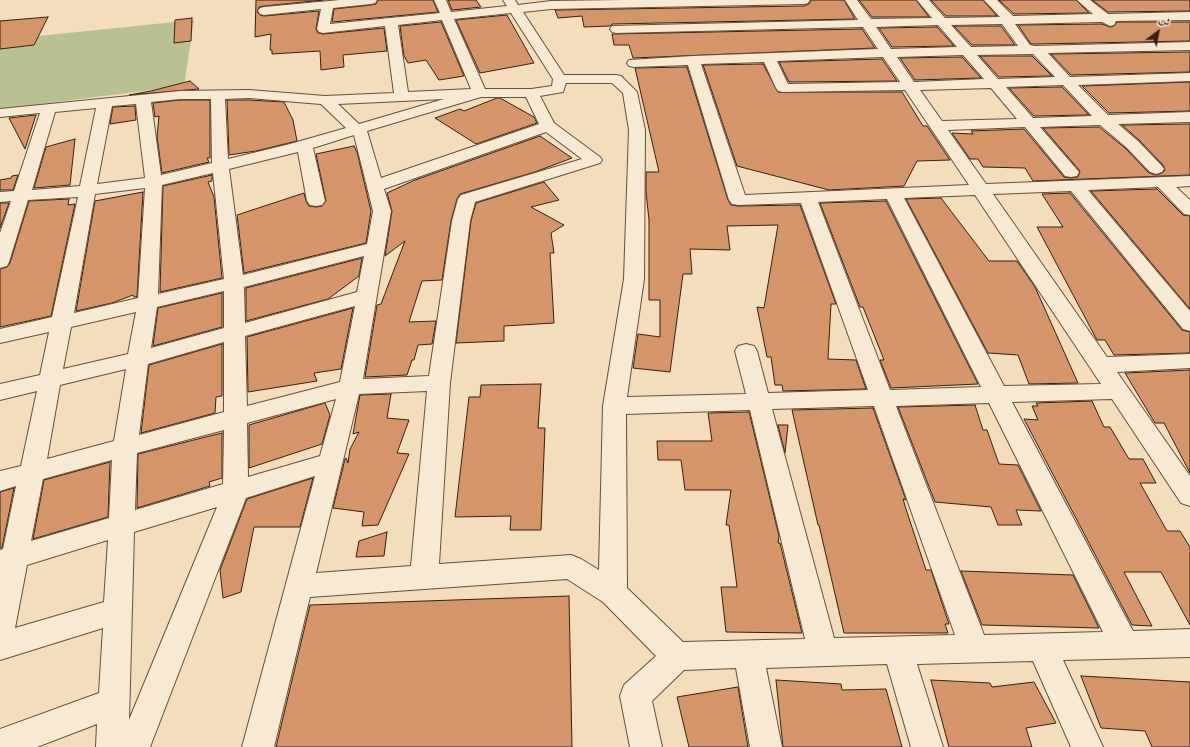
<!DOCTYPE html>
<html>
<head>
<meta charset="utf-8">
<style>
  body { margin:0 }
  #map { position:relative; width:1190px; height:747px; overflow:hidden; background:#f3ddba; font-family:Cardo,Amiri,serif }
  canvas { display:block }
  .north { position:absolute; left:1138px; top:12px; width:40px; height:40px; -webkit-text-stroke:3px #f7e9d2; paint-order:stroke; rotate:32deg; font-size:11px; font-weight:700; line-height:16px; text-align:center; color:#37200f }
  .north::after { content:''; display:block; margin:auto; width:14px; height:18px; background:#37200f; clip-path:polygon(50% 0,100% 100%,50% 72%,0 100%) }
</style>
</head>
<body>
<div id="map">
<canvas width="1190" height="747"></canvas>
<div class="north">ش</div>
</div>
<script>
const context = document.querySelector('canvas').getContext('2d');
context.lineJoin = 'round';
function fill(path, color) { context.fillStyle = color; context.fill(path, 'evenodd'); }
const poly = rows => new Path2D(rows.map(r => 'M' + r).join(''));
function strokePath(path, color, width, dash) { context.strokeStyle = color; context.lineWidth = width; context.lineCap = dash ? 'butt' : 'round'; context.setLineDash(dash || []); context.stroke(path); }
fill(poly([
  [194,20,184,86,0,109,0,40]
]), '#bac190');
const building = poly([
  [256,0,324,0,264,6,259,7,257,12,260,15,264,16,319,11,316,29,318,33,323,34,384,28,387,51,343,55,344,67,321,70,320,51,272,54,272,50,270,50,271,34,255,37,256,0],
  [378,0,433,0,438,12,332,22,334,9,371,5,376,4,378,0],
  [448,0,476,0,481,7,452,10,448,0],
  [811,0,844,0,855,19,612,24,610,26,584,27,582,16,558,18,555,10,804,6,809,4,811,0],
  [859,0,916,0,929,17,872,17,859,0],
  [931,0,983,0,997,16,946,16,931,0],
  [999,0,1076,0,1089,13,1014,14,999,0],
  [1092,0,1190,0,1190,11,1108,12,1092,0],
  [507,15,534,63,480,73,456,20,507,15],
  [48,17,34,45,0,49,0,21,48,17],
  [192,18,191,41,174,43,175,20,192,18],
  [441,22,464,76,439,80,426,60,408,63,404,56,400,26,441,22],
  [1117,22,1190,22,1190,41,1035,44,1031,44,1018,25,1102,24,1110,27,1114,26,1117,22],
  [954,26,1001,26,1015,45,972,45,954,26],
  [937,27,954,46,892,47,879,28,937,27],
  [862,29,875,48,633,58,629,45,614,45,612,34,862,29],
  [1190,52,1190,72,1071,75,1051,54,1190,52],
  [980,56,1032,56,1052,76,999,77,980,56],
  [962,57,981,78,915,80,900,58,962,57],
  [882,59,897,81,789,82,779,62,882,59],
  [763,64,778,92,902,92,923,126,927,126,950,160,917,161,904,186,829,190,737,166,703,65,763,64],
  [687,67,728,200,731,205,738,206,800,205,836,304,831,304,828,359,856,360,866,389,783,391,782,385,775,385,771,357,767,357,757,307,764,308,778,225,727,226,730,250,690,249,692,274,683,274,670,372,633,368,638,334,660,337,660,300,649,300,649,220,646,192,646,172,659,172,635,68,687,67],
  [190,81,199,89,129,95,151,91,190,81],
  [1190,82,1190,111,1109,113,1082,86,1190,82],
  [1062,87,1089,115,1034,116,1009,88,1062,87],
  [497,98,500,98,534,117,537,123,476,144,435,118,460,109,464,111,497,98],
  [180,100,210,100,210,158,207,158,209,162,162,173,157,137,159,116,155,117,153,103,180,100],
  [227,100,249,100,284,102,293,120,297,141,256,151,229,155,227,100],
  [135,106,136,120,110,124,113,107,135,106],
  [36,115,25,149,9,118,36,115],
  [1190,124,1190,175,1033,181,1025,168,983,167,978,159,970,159,952,133,973,134,971,131,1024,129,1064,177,1071,178,1078,177,1080,171,1043,128,1099,127,1125,148,1149,173,1156,175,1162,173,1165,170,1163,165,1139,140,1122,125,1190,124],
  [540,136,572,158,535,172,460,194,457,199,451,221,442,280,422,281,409,322,436,321,432,344,418,345,414,360,412,360,407,375,365,377,377,305,381,304,405,241,385,256,392,211,387,193,415,180,540,136],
  [75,139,70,185,34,188,46,147,75,139],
  [354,146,357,152,371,211,366,243,244,273,237,215,304,193,306,201,309,206,316,207,322,206,326,201,316,154,354,146],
  [18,175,13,190,0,190,0,180,11,178,12,176,18,175],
  [212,175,212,181,208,182,214,197,222,278,160,292,163,186,212,175],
  [544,182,559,200,531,207,564,225,551,233,554,253,550,253,554,323,504,326,504,341,456,343,471,221,476,203,544,182],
  [1157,189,1183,215,1190,216,1190,309,1091,191,1157,189],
  [143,192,137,297,134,297,133,295,112,303,76,311,95,201,143,192],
  [1070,193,1182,330,1190,332,1190,353,1114,355,1105,340,1097,340,1037,227,1063,227,1042,194,1070,193],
  [941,198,989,261,1017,261,1035,287,1078,383,1029,384,1018,355,988,353,906,199,941,198],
  [69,199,68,205,75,204,51,316,0,327,0,269,7,267,10,263,29,201,69,199],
  [886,201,978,384,891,388,880,360,884,360,863,307,860,307,820,203,886,201],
  [0,203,9,203,0,228,0,203],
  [362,258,359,276,328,299,246,321,246,288,362,258],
  [222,293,222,327,153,346,158,308,222,293],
  [353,308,341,369,314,373,317,381,248,392,247,337,353,308],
  [222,344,222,396,216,397,215,413,141,433,149,365,222,344],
  [1190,370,1190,473,1164,423,1155,423,1125,373,1190,370],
  [541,384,538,428,545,428,541,530,510,530,511,516,455,517,469,397,480,397,481,385,541,384],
  [391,394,387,418,409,420,397,453,409,454,378,525,362,526,364,512,333,508,345,459,346,458,348,463,350,449,359,432,353,434,360,395,391,394],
  [1092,401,1104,427,1110,427,1129,459,1143,459,1156,483,1140,483,1167,531,1180,531,1190,547,1190,625,1161,572,1124,572,1152,626,1132,625,1024,419,1038,420,1032,406,1038,406,1036,403,1092,401],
  [325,403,330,415,322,444,249,468,249,425,325,403],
  [975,405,983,430,987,430,999,464,1018,465,1041,511,1016,510,1022,525,998,525,991,507,935,502,898,407,975,405],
  [873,408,906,500,903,499,906,509,926,570,931,570,949,624,945,624,948,633,844,633,819,525,818,525,792,410,873,408],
  [749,412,779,536,778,543,780,543,802,633,726,632,721,587,737,587,729,525,726,525,731,490,685,490,681,460,658,460,657,441,712,441,708,413,749,412],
  [778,425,788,425,785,453,778,425],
  [222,433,222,478,209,482,210,486,137,508,138,454,222,433],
  [110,462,108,517,33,539,44,480,110,462],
  [313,478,300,527,254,527,241,592,223,598,220,570,247,499,313,478],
  [14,488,2,548,0,548,0,492,14,488],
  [387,532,384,556,356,557,359,541,387,532],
  [961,571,1073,575,1099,628,982,625,961,571],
  [569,596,572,747,276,747,310,605,569,596],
  [1081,676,1190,682,1190,747,1152,747,1145,731,1101,728,1081,676],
  [776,680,841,684,842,690,886,689,902,747,783,747,776,680],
  [931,680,990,683,992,687,1034,682,1056,723,1026,728,1032,747,949,747,931,680],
  [738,687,748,747,689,747,677,697,738,687]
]);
fill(building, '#d4956b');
strokePath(building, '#37200f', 1);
const minor = poly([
  [340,0,377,0,375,3,371,4,333,8,330,24,440,13,434,0,446,0,451,12,507,6,503,0,515,0,518,5,551,1,622,0,810,0,808,3,804,4,551,9,523,12,564,75,616,75,621,76,637,92,645,130,644,279,627,397,746,394,735,351,738,346,746,344,754,346,757,351,768,393,868,390,801,203,738,205,732,204,729,200,688,65,634,67,629,66,627,63,629,60,693,56,878,49,863,27,616,33,612,32,610,29,612,26,858,20,845,0,857,0,871,19,932,18,917,0,929,0,945,18,1000,17,984,0,997,0,1013,16,1093,14,1077,0,1090,0,1108,14,1190,12,1190,20,1116,21,1114,25,1110,26,1102,22,1015,24,1030,45,1035,46,1190,42,1190,50,1048,53,1070,77,1190,73,1190,81,1078,85,1108,115,1190,112,1190,122,1118,124,1138,141,1162,166,1164,169,1162,172,1156,174,1150,172,1126,147,1100,125,1040,127,1079,172,1077,176,1071,177,1065,176,1025,127,948,130,986,184,1190,176,1190,186,1176,187,1190,200,1190,215,1184,214,1158,187,1088,190,1190,311,1190,331,1183,329,1071,191,993,194,1107,357,1190,354,1190,368,1117,372,1190,476,1190,506,1181,503,1112,399,1012,402,1133,631,1190,629,1190,657,1063,660,1103,747,1071,747,1033,661,917,664,943,747,911,747,887,664,766,668,782,747,750,747,736,668,684,670,652,701,662,747,630,747,620,696,624,685,656,656,603,602,567,579,310,597,274,747,242,747,315,476,246,498,150,747,96,747,97,724,37,747,0,747,0,729,99,693,103,628,0,660,0,550,3,549,16,486,0,491,0,471,21,466,37,391,0,400,0,384,40,375,49,332,0,343,0,329,52,317,78,197,28,200,9,262,7,266,0,268,0,233,11,201,0,202,0,192,14,191,40,113,0,117,0,109,180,91,249,90,325,96,394,93,385,26,323,33,319,32,317,29,321,9,264,15,260,14,258,11,260,8,264,7,340,0],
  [511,13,553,79,552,86,531,89,485,89,454,19,511,13],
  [442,20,471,89,408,92,398,25,442,20],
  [1002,24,1018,46,971,47,951,25,1002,24],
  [938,25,957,47,891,49,876,27,938,25],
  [1033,54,1055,77,998,79,977,55,1033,54],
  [963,55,984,79,914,82,897,57,963,55],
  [883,57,900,82,788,84,777,61,883,57],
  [764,62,776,88,778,91,783,92,905,90,969,185,745,195,701,64,764,62],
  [566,83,612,83,623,93,629,130,624,279,603,406,599,570,581,559,571,555,439,564,450,383,470,221,475,202,600,163,602,160,600,157,554,123,540,96,563,92,566,83],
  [1063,85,1092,116,1033,118,1006,87,1063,85],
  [991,88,1017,119,942,121,920,90,991,88],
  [481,97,526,97,539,124,381,178,367,131,481,97],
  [249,98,321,104,346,128,290,144,228,159,225,99,249,98],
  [180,99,211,99,212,163,161,175,151,102,180,99],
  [444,99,359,124,338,104,402,101,444,99],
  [136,104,145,178,97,184,112,106,136,104],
  [96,108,80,186,32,190,55,112,96,108],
  [546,132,582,159,461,195,458,199,452,221,429,376,363,379,391,211,384,189,546,132],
  [354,135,373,211,367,244,243,275,229,169,298,152,307,201,310,205,316,206,322,205,325,201,313,148,354,135],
  [213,173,224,279,158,294,162,185,213,173],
  [145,188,138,298,74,313,95,194,145,188],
  [975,195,1101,384,1004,386,904,198,975,195],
  [887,199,981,387,890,390,818,202,887,199],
  [364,256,357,292,245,323,244,287,364,256],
  [224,291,224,328,151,348,157,307,224,291],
  [355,306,340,382,247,406,245,336,355,306],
  [136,312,128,354,63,369,71,327,136,312],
  [224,342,224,412,139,435,148,364,224,342],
  [126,369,114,441,47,459,60,385,126,369],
  [427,391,411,566,316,573,359,394,427,391],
  [336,399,320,456,248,477,247,423,336,399],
  [989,403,1103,632,984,635,896,406,989,403],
  [874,406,955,635,834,638,772,409,874,406],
  [750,410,805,639,683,642,627,588,626,414,750,410],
  [224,430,223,484,135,510,137,453,224,430],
  [112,460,109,518,31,541,43,479,112,460],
  [217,507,129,720,134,532,217,507],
  [108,540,104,602,15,628,27,565,108,540]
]);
strokePath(minor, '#664f3a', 2);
fill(minor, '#f7e9d2');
</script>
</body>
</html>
